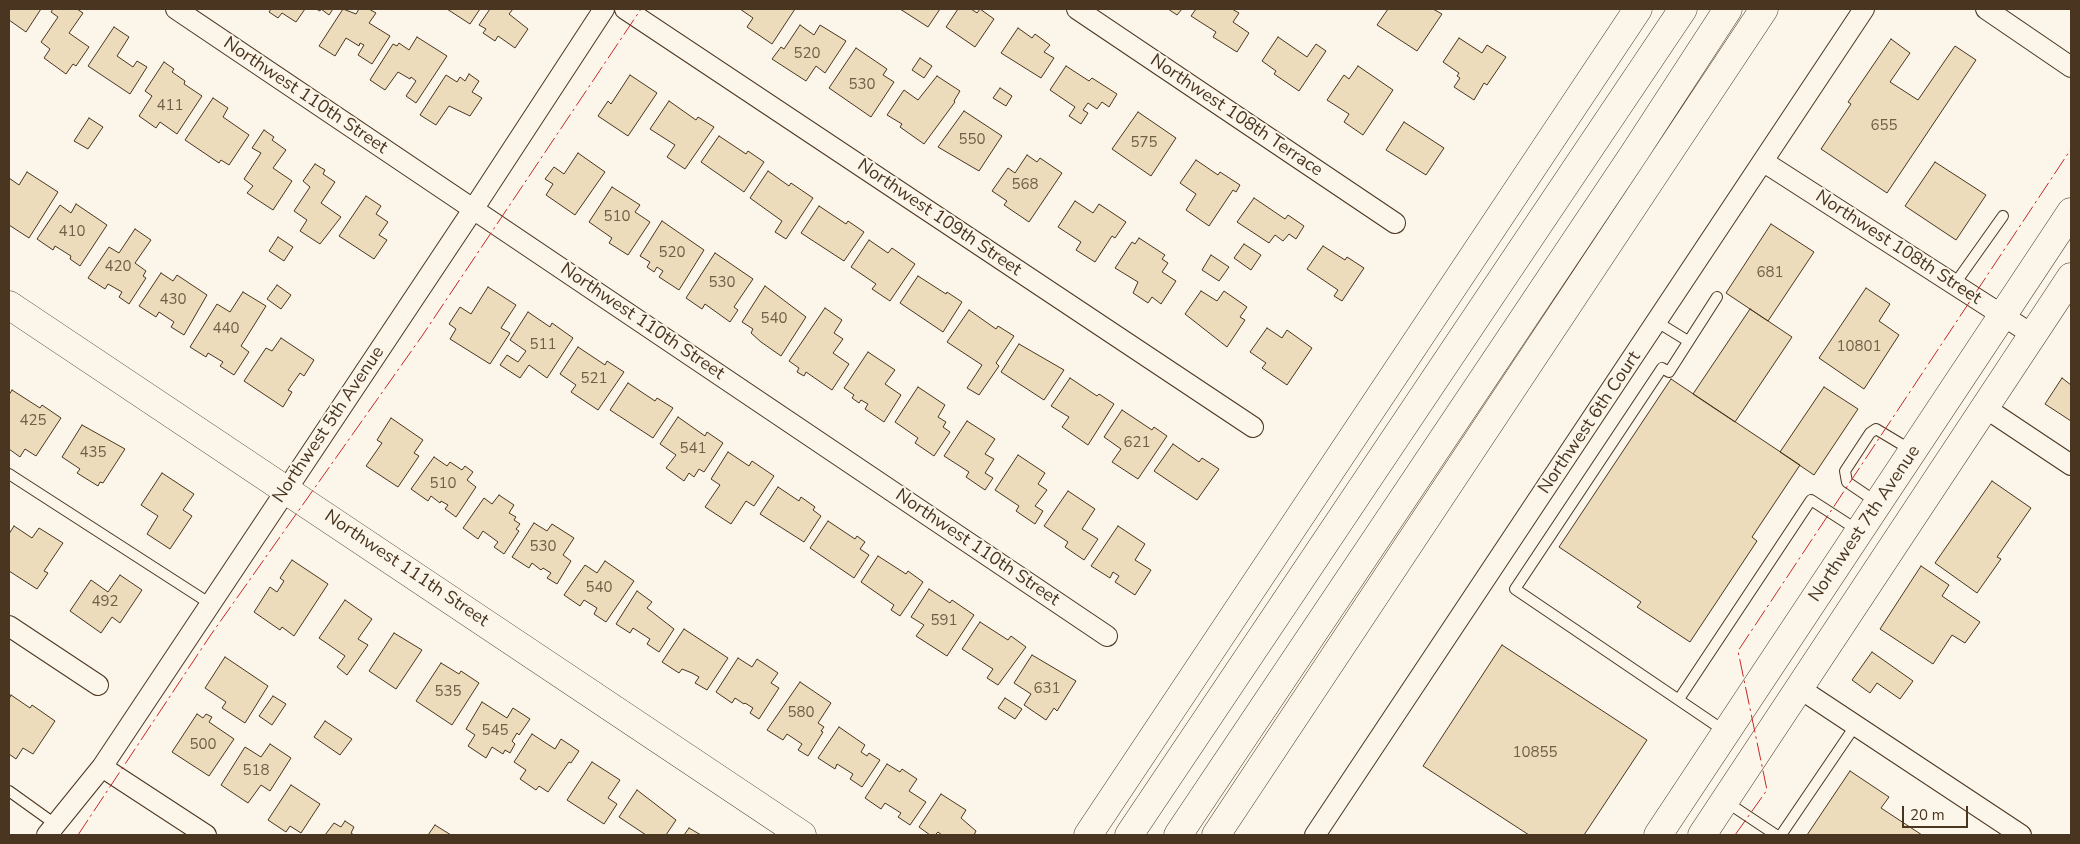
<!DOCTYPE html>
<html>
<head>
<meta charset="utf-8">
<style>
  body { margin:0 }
  #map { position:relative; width:2080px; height:844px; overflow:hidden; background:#fbf6e9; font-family:"Nunito Sans",sans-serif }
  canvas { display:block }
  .frame { position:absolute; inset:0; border:10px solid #4a3520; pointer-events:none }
  .scale { position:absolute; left:1902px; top:806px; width:66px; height:22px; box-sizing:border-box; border:2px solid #4a3520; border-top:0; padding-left:6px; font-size:15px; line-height:18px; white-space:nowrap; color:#4a3520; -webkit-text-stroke:4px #fbf6e9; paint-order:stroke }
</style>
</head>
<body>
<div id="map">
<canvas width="2080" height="844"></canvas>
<div class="frame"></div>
<div class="scale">20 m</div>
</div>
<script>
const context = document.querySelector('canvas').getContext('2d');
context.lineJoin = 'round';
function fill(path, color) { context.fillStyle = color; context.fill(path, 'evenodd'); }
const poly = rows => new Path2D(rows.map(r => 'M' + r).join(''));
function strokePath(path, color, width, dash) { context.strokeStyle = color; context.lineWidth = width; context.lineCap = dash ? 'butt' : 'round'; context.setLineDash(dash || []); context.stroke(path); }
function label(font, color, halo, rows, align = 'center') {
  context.font = font + ' "Nunito Sans",sans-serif'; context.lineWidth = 4; context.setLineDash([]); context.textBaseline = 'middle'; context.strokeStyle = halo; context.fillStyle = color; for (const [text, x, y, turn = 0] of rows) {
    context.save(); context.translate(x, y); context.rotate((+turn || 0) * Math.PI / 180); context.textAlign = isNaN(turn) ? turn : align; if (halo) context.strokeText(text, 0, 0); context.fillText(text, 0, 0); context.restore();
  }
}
const building = poly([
  [9,9,41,9,26,32,9,20,9,9],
  [53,9,77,9,83,13,69,33,89,47,76,66,73,64,66,74,44,58,50,49,41,42,58,17,51,12,53,9],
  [271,9,305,9,296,22,282,13,278,18,269,12,271,9],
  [316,9,333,9,329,15,321,9,320,11,316,9],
  [343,9,356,14,359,9,369,9,376,13,369,23,390,36,372,64,358,55,364,45,360,43,359,46,346,38,335,56,319,46,343,9],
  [447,9,480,9,470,24,447,9],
  [490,9,513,9,509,14,528,29,515,48,498,36,495,41,483,33,486,29,479,25,490,9],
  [740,9,795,9,772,44,747,27,753,18,740,9],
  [900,9,940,9,928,27,900,9],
  [958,9,971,9,977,13,980,9,994,19,975,47,946,27,958,9],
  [1168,9,1182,9,1177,15,1168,9],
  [1196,9,1232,9,1239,13,1233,22,1249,33,1237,52,1213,37,1216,32,1191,16,1196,9],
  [1388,9,1433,9,1442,14,1417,51,1377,25,1388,9],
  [800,25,814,35,820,25,846,41,825,73,816,66,806,81,772,59,781,47,784,49,800,25],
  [114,27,129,37,117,56,133,67,137,61,147,67,130,94,88,66,114,27],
  [1018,28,1032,38,1035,34,1050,45,1044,52,1054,58,1041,78,1001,53,1018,28],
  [417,37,447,56,416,103,406,96,416,81,411,77,410,79,398,72,385,90,370,80,393,44,397,46,399,43,409,50,417,37],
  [1278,37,1307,57,1316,44,1326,51,1299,91,1274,74,1276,71,1262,61,1278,37],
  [1459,38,1482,53,1487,45,1506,57,1487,85,1484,83,1474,100,1454,87,1460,78,1457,76,1459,73,1443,62,1459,38],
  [1891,39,1910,53,1890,82,1918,100,1955,46,1976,60,1887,193,1821,149,1851,104,1848,102,1891,39],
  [856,48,887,69,883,75,894,82,871,117,829,88,856,48],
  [920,58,932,66,924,78,912,70,920,58],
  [164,62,174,69,172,72,185,81,184,84,202,96,177,134,160,122,156,128,139,116,152,96,145,91,164,62],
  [1066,66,1089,81,1092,78,1117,94,1109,107,1102,102,1097,109,1088,103,1083,110,1088,113,1081,124,1069,116,1075,107,1050,90,1066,66],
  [1358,66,1393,90,1363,135,1344,122,1349,114,1327,100,1344,75,1349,79,1358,66],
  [469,74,479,81,472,92,482,98,470,116,449,106,436,125,420,115,446,75,457,82,460,77,465,81,469,74],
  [630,75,657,93,628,136,598,116,608,101,611,104,630,75],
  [937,76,960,91,954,101,955,102,924,144,900,127,902,124,887,115,904,90,918,100,937,76],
  [1000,88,1012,96,1006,106,993,98,1000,88],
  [213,98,228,108,223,117,249,135,229,165,221,160,219,163,185,140,213,98],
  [669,101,696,120,698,117,714,127,685,169,667,157,675,145,650,129,669,101],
  [964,111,1002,136,979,171,938,147,964,111],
  [1138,112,1176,138,1151,176,1112,149,1138,112],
  [89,118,103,127,88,149,74,141,89,118],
  [1404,122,1444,148,1426,175,1386,150,1404,122],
  [264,130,274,137,272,140,286,150,273,168,292,181,273,210,247,193,253,186,244,179,261,153,252,148,264,130],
  [719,136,746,154,748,151,764,162,744,192,701,162,719,136],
  [578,153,605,172,575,215,546,195,553,184,545,179,554,167,564,174,578,153],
  [1027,155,1037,162,1040,158,1062,173,1029,222,1004,205,1007,201,992,191,1008,168,1015,173,1027,155],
  [1196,160,1218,175,1220,172,1240,185,1236,192,1233,190,1209,226,1186,210,1196,194,1180,183,1196,160],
  [1935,162,1986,195,1956,240,1905,206,1935,162],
  [315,164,325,170,323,174,335,182,321,203,341,217,320,244,300,231,307,220,294,211,310,187,303,181,315,164],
  [768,171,789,186,791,183,813,198,786,239,775,232,782,221,750,198,768,171],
  [27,172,58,192,29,238,9,225,9,178,19,185,27,172],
  [612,187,640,205,635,212,650,222,628,255,609,243,612,238,589,222,612,187],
  [366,196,381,206,376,214,388,222,379,235,387,240,374,259,339,236,366,196],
  [1254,198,1285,219,1288,215,1304,226,1296,239,1289,234,1283,241,1275,235,1269,243,1237,222,1254,198],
  [1075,201,1093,213,1099,204,1126,222,1115,238,1112,236,1095,262,1076,250,1081,242,1058,227,1075,201],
  [76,204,107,225,80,266,70,259,71,256,55,246,53,250,37,239,60,205,71,213,76,204],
  [819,206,846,224,848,221,864,232,844,261,801,233,819,206],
  [662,221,704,250,679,290,659,277,663,271,657,267,654,272,647,267,650,262,640,256,662,221],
  [1771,224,1814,252,1768,321,1726,293,1771,224],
  [135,229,151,240,135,263,146,271,143,276,146,278,129,304,119,297,122,292,108,284,105,289,88,278,109,247,119,253,135,229],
  [278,237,293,247,284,261,269,251,278,237],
  [1139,238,1165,255,1162,259,1168,263,1162,272,1176,281,1161,304,1152,297,1148,303,1133,293,1138,282,1115,268,1132,242,1135,244,1139,238],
  [869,240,888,253,892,248,915,264,890,301,872,289,876,284,851,267,869,240],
  [1244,244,1261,255,1251,270,1234,258,1244,244],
  [1323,246,1345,260,1347,257,1364,268,1342,301,1334,296,1338,290,1307,269,1323,246],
  [715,253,753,279,734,307,738,310,730,322,705,304,702,309,686,298,715,253],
  [1211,255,1229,267,1219,281,1202,270,1211,255],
  [161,273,173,281,177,275,207,295,184,335,171,327,174,322,159,312,156,317,139,306,161,273],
  [918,276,946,294,947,292,962,302,943,332,900,303,918,276],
  [277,285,291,295,281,309,267,299,277,285],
  [765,286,806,317,781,356,761,342,751,333,753,329,742,322,765,286],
  [488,287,516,305,501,328,510,333,490,364,450,339,456,329,449,324,460,307,471,314,488,287],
  [1866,288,1890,304,1879,321,1899,335,1864,389,1819,358,1866,288],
  [1201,291,1217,301,1224,291,1247,307,1240,317,1245,320,1227,347,1185,314,1201,291],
  [243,292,266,306,241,346,249,352,234,375,220,366,223,362,208,353,206,357,190,347,217,304,230,312,243,292],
  [825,308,842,320,834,333,843,339,833,353,849,364,832,390,806,372,804,376,797,372,799,368,789,361,825,308],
  [1750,309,1792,337,1735,422,1693,394,1750,309],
  [969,310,996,329,998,326,1014,336,996,363,999,366,979,395,967,388,982,365,947,342,969,310],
  [528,312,550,327,552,323,573,338,547,378,529,365,520,378,500,365,507,355,518,362,526,351,510,340,528,312],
  [1267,328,1282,338,1287,330,1312,348,1287,385,1262,368,1266,363,1250,352,1267,328],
  [281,338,314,360,304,376,300,373,288,390,292,392,283,407,244,381,266,348,272,351,281,338],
  [1019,344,1064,370,1044,400,1001,372,1019,344],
  [578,347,605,365,607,361,624,372,598,410,571,392,576,385,560,374,578,347],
  [868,352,895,370,885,384,901,395,884,422,865,409,868,404,861,400,859,403,852,398,854,395,844,388,868,352],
  [1070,378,1097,396,1099,394,1114,404,1088,445,1062,427,1069,417,1051,406,1070,378],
  [2062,378,2071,385,2071,421,2045,404,2062,378],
  [1671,379,1800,465,1752,537,1757,541,1690,642,1637,607,1641,602,1559,547,1671,379],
  [628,383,655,401,657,398,673,408,653,438,610,410,628,383],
  [918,387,945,405,938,417,946,422,943,427,950,432,934,456,915,443,918,438,895,422,918,387],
  [1824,387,1858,409,1814,475,1780,452,1824,387],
  [12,390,40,408,42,405,61,418,36,456,25,449,20,457,9,449,9,395,12,390],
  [1122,410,1152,430,1154,427,1167,436,1138,479,1112,462,1121,449,1104,437,1122,410],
  [678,417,705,436,707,432,723,443,704,472,699,469,694,477,689,473,684,481,666,468,676,455,660,444,678,417],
  [391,418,423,440,414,453,419,456,398,487,366,466,382,443,377,440,391,418],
  [967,421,995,439,985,454,994,459,985,473,993,478,985,490,966,477,969,472,944,456,967,421],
  [82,425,125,449,103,483,100,482,98,486,77,473,80,469,62,457,82,425],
  [1173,444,1199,462,1202,458,1219,469,1197,500,1154,471,1173,444],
  [728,452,749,466,752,461,774,476,754,506,746,501,731,524,705,507,720,485,711,479,728,452],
  [1018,455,1045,473,1038,484,1047,490,1035,506,1043,511,1035,524,1016,511,1019,506,995,490,1018,455],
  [434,457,447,466,450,462,462,470,465,466,473,472,467,480,476,487,456,517,445,509,448,505,441,501,440,503,431,496,428,501,411,489,434,457],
  [162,473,194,494,183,510,192,516,170,549,147,534,158,516,141,505,162,473],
  [1992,481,2031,508,1997,557,2001,559,1977,593,1935,563,1992,481],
  [778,487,799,501,801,497,815,507,813,510,821,516,804,542,760,514,778,487],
  [1068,491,1095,509,1082,529,1098,539,1084,560,1065,547,1068,542,1044,526,1068,491],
  [499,495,514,505,509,513,516,517,514,520,520,524,516,529,519,531,504,554,494,547,498,542,483,531,478,539,463,528,484,498,492,504,499,495],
  [828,521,855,539,857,536,865,542,860,549,869,555,854,578,810,548,828,521],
  [534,523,547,531,552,524,574,538,563,555,571,561,557,584,547,578,551,573,543,568,541,570,532,563,529,568,512,557,534,523],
  [14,526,32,538,39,528,63,543,44,571,48,573,37,589,9,571,9,534,14,526],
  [1118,526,1145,544,1135,560,1151,570,1135,595,1115,582,1119,576,1113,572,1110,578,1091,566,1118,526],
  [878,556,906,574,908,571,923,582,900,616,891,610,894,605,861,582,878,556],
  [292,560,328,584,294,636,282,627,280,630,254,612,270,587,277,592,284,581,280,578,292,560],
  [605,561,634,581,606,622,594,614,597,608,584,600,580,606,564,595,585,565,597,573,605,561],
  [1921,566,1949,585,1942,596,1980,622,1965,643,1952,635,1933,664,1880,629,1921,566],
  [120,575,142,590,120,623,112,617,101,633,70,611,91,580,108,592,120,575],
  [929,589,950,603,952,600,974,615,947,656,916,636,924,625,911,617,929,589],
  [637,591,652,602,647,608,674,629,659,652,647,644,650,639,633,628,630,633,616,624,637,591],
  [345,600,372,619,358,639,368,645,347,675,337,667,345,656,319,638,345,600],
  [980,622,1008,640,1011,636,1026,647,998,685,987,678,993,669,962,649,980,622],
  [684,629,728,658,707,690,695,683,699,677,692,673,682,669,679,673,662,662,684,629],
  [394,633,422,650,396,689,369,671,394,633],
  [1502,645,1647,740,1584,835,1529,835,1423,766,1502,645],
  [1872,652,1913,681,1900,699,1877,683,1870,693,1852,680,1872,652],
  [1032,655,1076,681,1057,711,1054,708,1046,720,1024,705,1031,694,1014,683,1032,655],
  [225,657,268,686,245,723,222,708,226,702,205,688,225,657],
  [738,658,752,667,757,659,778,673,771,683,779,688,759,719,750,713,753,708,745,703,744,704,735,698,732,703,716,692,738,658],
  [441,663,459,674,461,671,479,683,452,725,416,701,441,663],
  [800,682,831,703,818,723,824,727,821,731,823,732,808,756,798,750,802,744,787,734,783,740,767,730,800,682],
  [11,695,30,708,32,705,55,721,33,754,23,748,16,759,9,754,9,699,11,695],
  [273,696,286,704,272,725,259,716,273,696],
  [1005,698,1022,709,1015,719,998,708,1005,698],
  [482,702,507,718,513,708,530,719,519,735,517,733,512,741,515,744,510,753,505,750,503,754,492,747,486,758,468,746,475,735,466,729,482,702],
  [197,714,203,718,206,714,212,717,209,722,234,739,209,776,172,752,197,714],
  [325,721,352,739,340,755,314,737,325,721],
  [839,727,865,745,861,752,867,756,869,753,880,760,862,787,850,779,853,774,837,764,835,769,818,758,839,727],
  [532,734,555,749,561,739,579,751,571,763,569,762,548,792,539,786,536,790,520,779,526,770,514,762,532,734],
  [270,744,291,758,270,791,261,785,248,803,221,785,245,747,261,757,270,744],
  [592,762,620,780,608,798,617,804,604,824,567,800,592,762],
  [887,764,900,772,902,769,917,779,909,791,926,802,910,825,898,817,901,813,885,803,881,809,865,798,887,764],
  [1850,771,1889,797,1881,808,1922,835,1807,835,1850,771],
  [291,785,320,804,301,833,290,826,286,832,268,820,291,785],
  [637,790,676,820,666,835,646,835,619,817,637,790],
  [941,794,966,810,961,818,976,831,974,835,942,835,938,832,935,835,930,835,919,827,941,794],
  [345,821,354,827,351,833,354,835,325,835,334,823,341,827,345,821],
  [435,825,451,835,428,835,435,825],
  [689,828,701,835,684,835,689,828]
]);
fill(building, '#ecdcbc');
strokePath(building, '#4a3520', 1);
const lane = poly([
  [1954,285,2003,216],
  [1717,297,1669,372,1662,368,1515,589,1726,732],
  [1657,322,1688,341],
  [9,474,209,603],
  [1878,503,1847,482,1845,471,1870,433,1876,429,1911,450],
  [1679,699,1811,500,1859,531],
  [9,791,55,824],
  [1725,801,1776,835],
  [1781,835,1855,726]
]);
const street = poly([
  [176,9,1107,636],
  [625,9,1253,427],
  [1077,9,1395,223],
  [1986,9,2071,67],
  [1764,162,2033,335],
  [1984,407,2071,465],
  [9,626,98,685],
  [1799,688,2021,835],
  [102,767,206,835],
  [47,835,102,767,474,208,604,9],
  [1315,835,1864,9]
]);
const secondary = poly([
  [9,305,802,835]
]);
const primary = poly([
  [1658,835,2071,212],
  [1702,835,2071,277]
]);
const highway = poly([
  [1088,835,1638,9],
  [1129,835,1683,9],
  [1178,835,1635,152,1728,9],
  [1216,835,1764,9]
]);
strokePath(lane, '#4a3520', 12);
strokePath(street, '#4a3520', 22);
strokePath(secondary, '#4a3520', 29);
strokePath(primary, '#4a3520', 29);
strokePath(highway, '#4a3520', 29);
strokePath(lane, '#fbf6e9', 10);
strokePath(street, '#fbf6e9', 20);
strokePath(secondary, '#fbf6e9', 28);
strokePath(primary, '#fbf6e9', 28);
strokePath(highway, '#fbf6e9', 28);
strokePath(poly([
  [78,835,210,636,422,336,641,9],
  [1735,835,1767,790,1738,651,2071,149]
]), '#c62828', 1, [18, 4, 2.5, 4]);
label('15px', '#725f47', null, [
  ["520",807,54],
  ["530",862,85],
  ["411",170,106],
  ["655",1884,126],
  ["550",972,140],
  ["575",1144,143],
  ["568",1025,185],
  ["510",617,217],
  ["410",72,232],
  ["520",672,253],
  ["420",118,267],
  ["681",1770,273],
  ["530",722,283],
  ["430",173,300],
  ["540",774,319],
  ["440",226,329],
  ["511",543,345],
  ["10801",1859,347],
  ["521",594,379],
  ["425",33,421],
  ["621",1137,443],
  ["541",693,449],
  ["435",93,453],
  ["510",443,484],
  ["530",543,547],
  ["540",599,588],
  ["492",105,602],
  ["591",944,621],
  ["631",1047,689],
  ["535",448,692],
  ["580",801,713],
  ["545",495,731],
  ["500",203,745],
  ["10855",1535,753],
  ["518",256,771]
]);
label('18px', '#4a3520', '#fbf6e9', [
  ["Northwest 110th Street",305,96,34],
  ["Northwest 108th Terrace",1236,116,34],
  ["Northwest 109th Street",939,218,34],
  ["Northwest 108th Street",1898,248,33],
  ["Northwest 110th Street",642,322,34],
  ["Northwest 6th Court",1590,423,-56],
  ["Northwest 5th Avenue",329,425,-56],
  ["Northwest 7th Avenue",1865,524,-56],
  ["Northwest 110th Street",977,548,34],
  ["Northwest 111th Street",406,569,34]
]);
</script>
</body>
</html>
